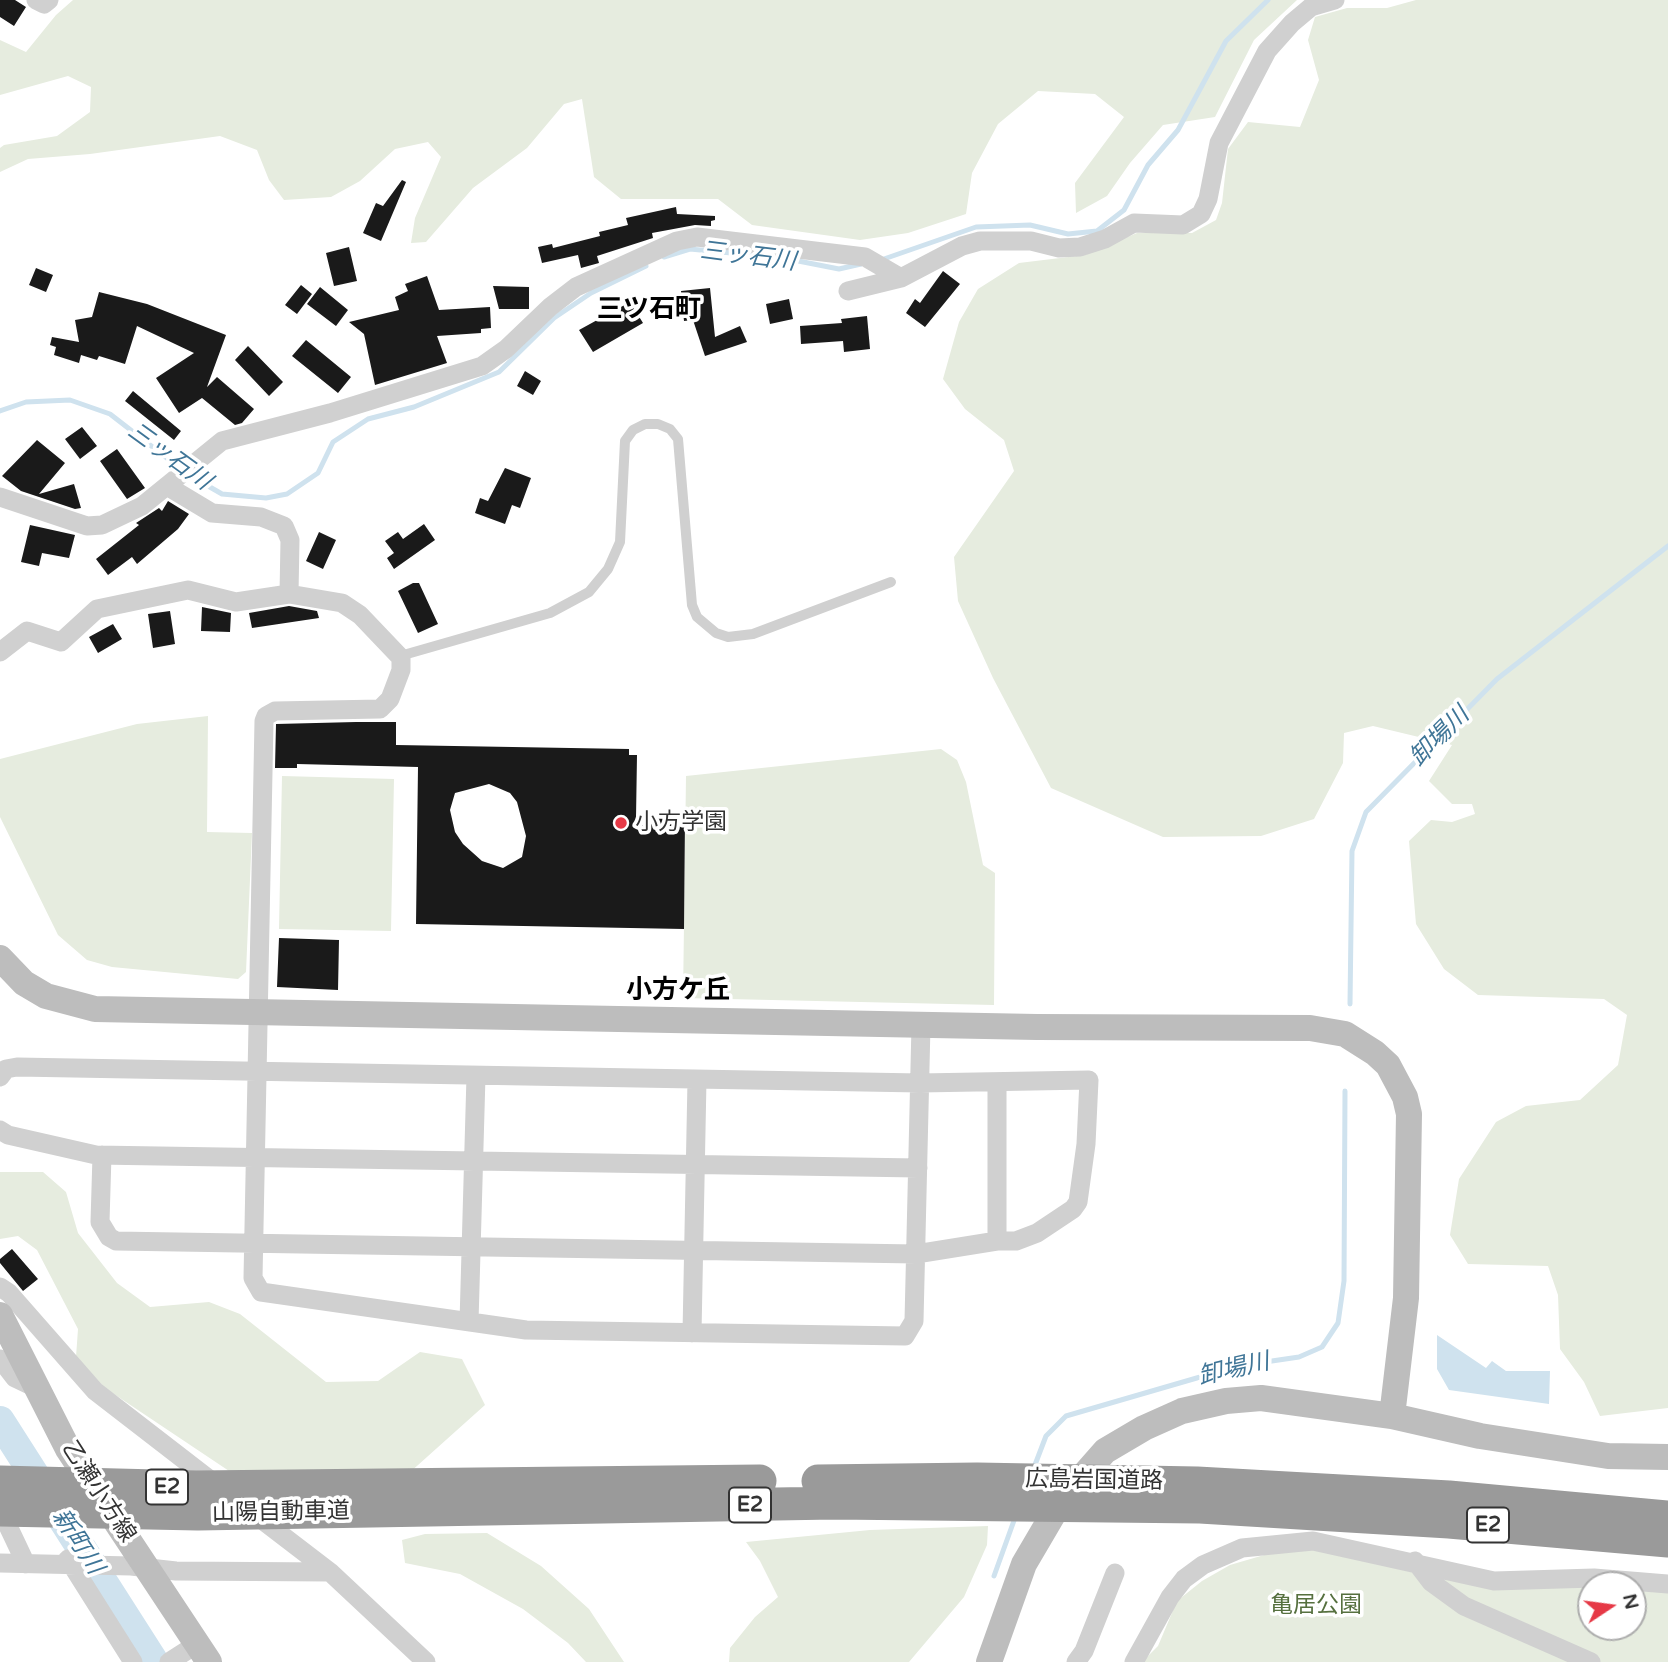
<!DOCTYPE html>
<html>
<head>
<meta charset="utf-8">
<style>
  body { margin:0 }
  #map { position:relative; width:1668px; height:1662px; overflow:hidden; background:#fff; font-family:"Varela Round",sans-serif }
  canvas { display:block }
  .north { position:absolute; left:1577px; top:1571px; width:70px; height:70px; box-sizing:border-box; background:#fff; border:2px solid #adadad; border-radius:50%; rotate:77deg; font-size:19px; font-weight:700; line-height:28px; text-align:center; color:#333 }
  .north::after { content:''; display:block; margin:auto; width:24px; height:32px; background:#e63946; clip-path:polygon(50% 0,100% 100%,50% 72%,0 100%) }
</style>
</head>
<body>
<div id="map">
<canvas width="1668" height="1662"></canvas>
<div class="north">N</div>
</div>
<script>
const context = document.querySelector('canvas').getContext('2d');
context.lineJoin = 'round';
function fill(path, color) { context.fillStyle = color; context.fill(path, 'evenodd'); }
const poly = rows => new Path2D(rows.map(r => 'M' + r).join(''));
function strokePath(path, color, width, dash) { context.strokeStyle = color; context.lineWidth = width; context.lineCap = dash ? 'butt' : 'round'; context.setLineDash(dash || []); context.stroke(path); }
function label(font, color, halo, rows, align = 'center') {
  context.font = font + ' "Varela Round","Noto Sans JP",sans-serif'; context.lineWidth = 7; context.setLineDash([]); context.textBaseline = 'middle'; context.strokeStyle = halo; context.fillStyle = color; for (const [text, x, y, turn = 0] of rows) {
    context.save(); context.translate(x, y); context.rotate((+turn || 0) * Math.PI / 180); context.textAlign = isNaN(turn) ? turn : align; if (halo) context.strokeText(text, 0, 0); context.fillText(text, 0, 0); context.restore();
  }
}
fill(poly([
  [73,0,1297,0,1254,40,1215,117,1163,125,1130,163,1107,196,1076,213,1075,183,1124,117,1095,94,1038,91,998,124,972,173,966,214,908,233,860,240,752,225,718,199,621,199,594,177,582,99,564,104,527,148,473,188,426,242,411,243,415,218,441,157,428,142,395,149,360,181,331,197,284,200,269,180,257,150,220,136,90,154,28,159,0,172,0,148,4,145,57,136,90,112,91,87,68,76,0,95,0,40,26,52,56,15],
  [1416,0,1668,0,1668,1408,1600,1416,1584,1382,1560,1349,1558,1295,1548,1266,1468,1264,1450,1235,1459,1179,1496,1122,1526,1106,1580,1100,1618,1065,1627,1015,1604,999,1478,995,1444,969,1416,924,1409,841,1431,820,1452,822,1475,814,1472,804,1452,804,1429,781,1452,745,1373,726,1344,733,1343,763,1314,819,1261,836,1163,837,1051,788,993,678,958,601,954,557,1014,471,1004,440,965,409,943,379,959,322,978,289,1019,263,1085,255,1137,233,1192,233,1216,220,1222,203,1228,149,1248,122,1300,127,1319,80,1308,40,1315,17,1347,8,1387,8],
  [208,716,207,832,252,833,246,972,238,979,112,967,87,960,58,935,0,817,0,759,137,724],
  [941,749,957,760,966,782,983,865,995,873,994,1005,683,998,686,776],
  [282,776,394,779,391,931,279,929],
  [0,1172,43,1172,66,1192,78,1233,117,1283,150,1307,209,1302,240,1314,326,1382,378,1381,420,1352,462,1359,485,1405,408,1474,241,1479,105,1388,76,1357,78,1329,37,1250,18,1236,0,1239],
  [988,1526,987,1545,964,1597,909,1662,729,1662,730,1648,755,1617,778,1597,760,1561,746,1542,870,1530],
  [487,1533,541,1566,589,1609,624,1662,586,1662,568,1643,523,1609,460,1574,405,1563,402,1540,425,1534],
  [1313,1547,1492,1583,1552,1581,1668,1589,1668,1662,1142,1662,1158,1646,1177,1601,1202,1581,1230,1565,1271,1553],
  [1591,1585,1633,1585,1633,1627,1591,1627]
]), '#e6ecdf');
fill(poly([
  [1437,1335,1486,1368,1492,1361,1506,1371,1550,1371,1549,1404,1449,1390,1437,1369]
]), '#cfe2ee');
strokePath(poly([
  [664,257,690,249,783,258,839,269,861,264],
  [881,260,976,227,1030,225,1068,234,1097,231,1124,210,1148,165,1178,130,1226,41,1268,0],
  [0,411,26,402,70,400,110,414,181,469],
  [189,475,222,494,266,498,287,494,318,473,333,442,368,419,414,407,499,372,554,318,591,293,646,266],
  [1350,1004,1352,851,1366,812,1497,679,1668,546],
  [1033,1470,1046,1436,1066,1416,1238,1366,1299,1357,1322,1347,1338,1323,1344,1281,1345,1091],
  [994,1576,1016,1515]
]), '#cfe2ee', 5);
strokePath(poly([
  [0,1421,154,1662]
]), '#cfe2ee', 30);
fill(poly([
  [0,0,15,0,26,7,14,26,0,17],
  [402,180,406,182,381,241,363,233,376,203,383,206],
  [676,207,677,214,715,216,715,220,711,221,711,226,695,225,652,233,653,238,597,256,599,263,581,268,578,255,542,263,538,247,552,244,553,248,600,236,599,232,628,225,626,218],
  [349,247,357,281,334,286,326,253],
  [36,268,53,275,46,292,29,285],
  [943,271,960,284,925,327,906,313,915,299,920,303],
  [427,276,439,310,490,307,491,328,481,329,481,333,437,336,447,363,375,385,364,334,349,322,399,310,395,297,408,291,405,284],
  [301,285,312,294,297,314,285,305],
  [493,286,529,287,529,309,499,309],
  [320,287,348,310,336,326,307,304],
  [710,288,715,337,740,326,747,342,705,356,693,320,684,321,681,291],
  [99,292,147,304,226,335,207,387,217,377,254,409,242,423,235,425,202,398,179,413,156,378,194,353,137,326,125,364,99,356,97,360,81,355,79,363,54,355,56,347,50,345,52,337,79,342,75,320,92,317],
  [789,299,793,319,770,324,766,304],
  [630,302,643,323,593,352,579,330],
  [867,316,870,349,844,352,843,341,801,344,800,326,842,323,841,319],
  [306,340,351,377,338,393,292,356],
  [248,346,283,382,269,396,235,360],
  [525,371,541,381,533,395,517,386],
  [133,391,181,431,174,440,125,401],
  [82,427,97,446,80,459,65,439],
  [37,440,65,463,39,494,74,484,81,508,75,509,21,491,2,476],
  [117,449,145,488,127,499,100,461],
  [505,468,531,478,520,508,512,505,505,524,475,513,480,498,488,501],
  [168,501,189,514,178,529,137,564,132,557,108,575,96,559,139,525,136,523,159,508,162,511],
  [424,524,435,540,394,569,387,558,394,553,385,541,398,532,403,539],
  [30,525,75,535,69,558,42,553,39,566,21,562],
  [319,532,336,540,323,569,306,561],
  [413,583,419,583,438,624,418,633,398,591],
  [289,606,317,611,319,618,252,628,249,613],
  [202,607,231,613,230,632,201,631],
  [170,611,175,644,153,648,148,614],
  [113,624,122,639,98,653,89,637],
  [356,722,396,722,396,745,629,749,629,755,637,755,636,818,685,819,684,929,416,924,418,767,297,764,297,768,275,768,276,724],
  [489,784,510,793,517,802,526,836,522,857,503,868,482,861,463,844,455,832,450,810,455,793],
  [279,938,339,940,338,990,277,987],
  [12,1249,38,1279,23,1291,0,1263,0,1259]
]), '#1a1a1a');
strokePath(poly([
  [400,656,550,613,589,592,608,569,620,542,625,441,633,430,645,424,658,424,670,429,678,439,692,605,697,617,716,633,728,637,753,634,891,582]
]), '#d0d0d0', 10);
strokePath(poly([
  [36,0,44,4,49,0],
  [848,291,901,278,962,246,980,241,1031,241,1059,248,1080,247,1105,239,1134,223,1183,225,1201,214,1208,199,1219,143,1267,51,1292,23,1311,7,1335,0],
  [167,486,212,513,261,517,284,526,290,540,289,594],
  [0,497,87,526,102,525,142,506,222,441,330,413,482,366,506,349,550,307,576,287,677,241,697,237,865,257,901,278],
  [0,652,27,631,61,642,97,609,188,590,236,602,289,594,342,603,360,615,401,658,401,670,390,699,380,709,275,711,266,716,264,721,253,1278,261,1292,526,1330,905,1336,914,1321,921,1025],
  [0,1077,6,1069,17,1067,920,1083,1089,1080,1086,1144,1078,1202,1073,1209,1037,1233,1016,1241,997,1241,916,1254,116,1241,109,1237,100,1222,102,1155],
  [997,1082,997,1241],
  [0,1130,8,1135,96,1155,918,1168],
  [0,1287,9,1293,95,1391,218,1486],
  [469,1322,476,1076],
  [692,1333,697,1080],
  [0,1359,15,1378,38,1389],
  [0,1509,26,1564],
  [253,1513,330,1572,426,1662],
  [68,1559,133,1662],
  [1415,1561,1431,1582,1464,1606,1591,1662],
  [0,1563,131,1566,176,1571,330,1572],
  [169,1662,197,1644],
  [1076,1662,1084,1651,1115,1573],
  [1134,1662,1170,1597,1184,1579,1203,1565,1242,1548,1313,1541,1494,1581,1594,1578,1668,1584]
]), '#d0d0d0', 19);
strokePath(poly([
  [0,958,24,983,46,996,95,1009,1037,1027,1310,1028,1345,1034,1375,1053,1388,1065,1405,1097,1409,1114,1406,1298,1392,1416],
  [0,1315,68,1449,209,1662],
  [989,1662,1024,1564,1061,1501,1105,1451,1144,1428,1182,1411,1226,1401,1261,1398,1392,1416,1480,1436,1608,1456,1668,1457]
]), '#bdbdbd', 26);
strokePath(poly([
  [818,1481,977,1479,1197,1483,1449,1497,1668,1517],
  [0,1482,196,1487,760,1481],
  [0,1510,198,1514,834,1503,1200,1507,1449,1522,1668,1541]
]), '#9a9a9a', 33);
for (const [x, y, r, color] of [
  [621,823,7,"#e63946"]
]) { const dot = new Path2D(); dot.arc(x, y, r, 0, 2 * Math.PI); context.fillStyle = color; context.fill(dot); strokePath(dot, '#fff', 2.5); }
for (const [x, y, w] of [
  [167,1487,42],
  [750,1505,42],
  [1488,1525,42]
]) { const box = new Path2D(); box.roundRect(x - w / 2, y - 17.5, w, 35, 5); context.fillStyle = '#fff'; context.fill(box); strokePath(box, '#333', 2); }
label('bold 21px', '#333', null, [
  ["E2",167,1487],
  ["E2",750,1505],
  ["E2",1488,1525]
]);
label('23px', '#333', '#fff', [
  ["小方学園",635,823]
], 'left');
label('23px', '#333', '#fff', [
  ["広島岩国道路",1094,1481,1],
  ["乙瀬小方線",98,1492,57],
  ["山陽自動車道",281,1513,-1]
]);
label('23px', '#56703f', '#fff', [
  ["亀居公園",1316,1606]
]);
label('italic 24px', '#3f7597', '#fff', [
  ["三ッ石川",748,257,7],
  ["三ッ石川",169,457,36],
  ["卸場川",1440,737,-45],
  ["卸場川",1234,1370,-13],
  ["新町川",77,1542,57]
]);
label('bold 26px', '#000', '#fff', [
  ["三ツ石町",649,310],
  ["小方ケ丘",678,991]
]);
</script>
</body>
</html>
